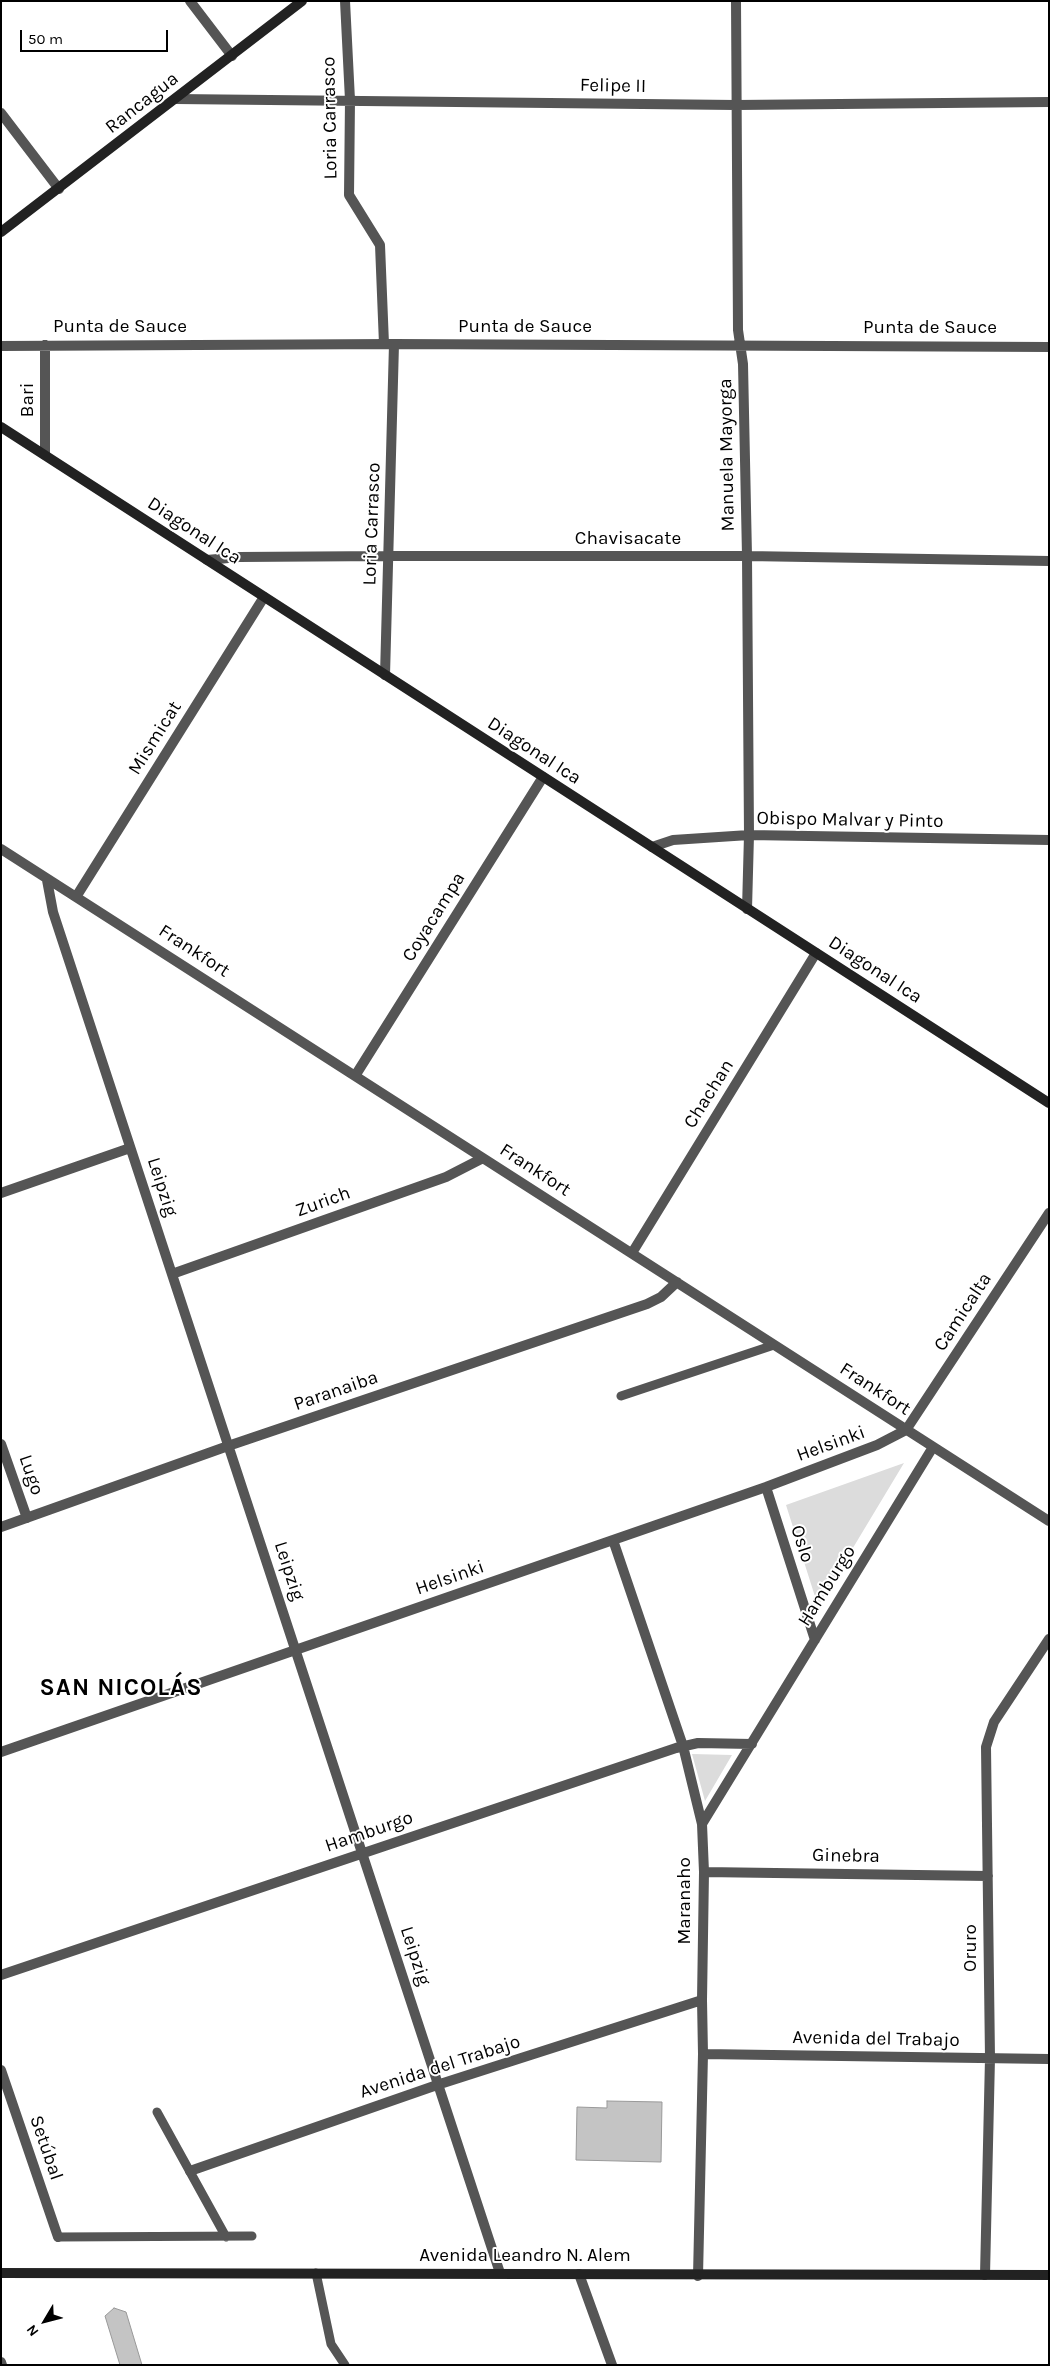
<!DOCTYPE html>
<html>
<head>
<meta charset="utf-8">
<style>
  body { margin:0 }
  #map { position:relative; width:1050px; height:2366px; overflow:hidden; background:#fff; font-family:Karla,sans-serif }
  canvas { display:block }
  .frame { position:absolute; inset:0; border:2px solid #000; pointer-events:none }
  .north { position:absolute; left:20px; top:2296px; width:50px; height:50px; -webkit-text-stroke:4px #fff; paint-order:stroke; rotate:233deg; font-size:14px; font-weight:700; line-height:20px; text-align:center; color:#000 }
  .north::after { content:''; display:block; margin:auto; width:18px; height:22px; background:#000; clip-path:polygon(50% 0,100% 100%,50% 72%,0 100%) }
  .scale { position:absolute; left:20px; top:30px; width:148px; height:22px; box-sizing:border-box; border:2px solid #000; border-top:0; padding-left:6px; font-size:15px; line-height:18px; white-space:nowrap; color:#000; -webkit-text-stroke:4px #fff; paint-order:stroke }
</style>
</head>
<body>
<div id="map">
<canvas width="1050" height="2366"></canvas>
<div class="frame"></div>
<div class="north">N</div>
<div class="scale">50 m</div>
</div>
<script>
const context = document.querySelector('canvas').getContext('2d');
context.lineJoin = 'round';
function fill(path, color) { context.fillStyle = color; context.fill(path, 'evenodd'); }
const poly = rows => new Path2D(rows.map(r => 'M' + r).join(''));
function strokePath(path, color, width, dash) { context.strokeStyle = color; context.lineWidth = width; context.lineCap = dash ? 'butt' : 'round'; context.setLineDash(dash || []); context.stroke(path); }
function label(font, color, halo, rows, align = 'center') {
  context.font = font + ' Karla,sans-serif'; context.lineWidth = 4; context.setLineDash([]); context.textBaseline = 'middle'; context.strokeStyle = halo; context.fillStyle = color; for (const [text, x, y, turn = 0] of rows) {
    context.save(); context.translate(x, y); context.rotate((+turn || 0) * Math.PI / 180); context.textAlign = isNaN(turn) ? turn : align; if (halo) context.strokeText(text, 0, 0); context.fillText(text, 0, 0); context.restore();
  }
}
fill(poly([
  [904,1463,818,1606,786,1505],
  [692,1754,732,1755,705,1801]
]), '#dcdcdc');
const building = poly([
  [607,2101,662,2102,661,2162,576,2160,577,2107,607,2108,607,2101],
  [114,2308,126,2312,142,2365,120,2365,105,2316,114,2308]
]);
fill(building, '#c4c4c4');
strokePath(building, '#999', 1);
strokePath(poly([
  [621,1396,774,1345],
  [157,2112,226,2237],
  [58,2237,252,2236],
  [316,2273,331,2344,345,2365]
]), '#555', 9);
strokePath(poly([
  [190,1,232,56],
  [345,1,350,100,349,195,380,245,384,344],
  [736,1,738,330,743,364,747,556,749,835,747,909],
  [176,99,736,105,1049,102],
  [1,113,59,189],
  [1,346,394,344,1049,347],
  [45,455,45,345],
  [207,560,239,557,388,556,747,556,1049,561],
  [385,675,394,344],
  [652,847,673,840,749,835,1049,840],
  [1,849,1049,1521],
  [47,880,53,912,500,2273],
  [76,897,264,597],
  [355,1076,543,777],
  [1,1193,130,1148],
  [632,1253,816,953],
  [172,1274,446,1177,483,1158],
  [1,1444,27,1518],
  [766,1487,815,1640],
  [1,1527,228,1446,647,1304,661,1297,677,1282],
  [613,1540,683,1746,702,1824,704,1872,702,2000,703,2054,698,2276],
  [1,1752,766,1487,877,1445,906,1430,1049,1213],
  [702,1824,933,1447],
  [704,1872,988,1876],
  [1,1975,676,1748,698,1743,752,1744],
  [703,2054,1049,2059],
  [1,2070,58,2237],
  [190,2171,437,2085,702,2000],
  [579,2274,612,2365],
  [985,2275,990,2058,986,1747,994,1722,1049,1639],
  [1,2362,2,2365]
]), '#555', 10);
strokePath(poly([
  [1,232,302,1],
  [1,427,1049,1103],
  [1,2273,1049,2275]
]), '#222', 10);
label('19px', '#000', '#fff', [
  ["Felipe II",613,86,1],
  ["Rancagua",142,103,-38],
  ["Loria Carrasco",330,118,-91],
  ["Punta de Sauce",120,327],
  ["Punta de Sauce",525,327],
  ["Punta de Sauce",930,328],
  ["Bari",28,400,-90],
  ["Manuela Mayorga",727,455,-91],
  ["Loria Carrasco",372,524,-88],
  ["Diagonal Ica",194,531,33],
  ["Chavisacate",628,539],
  ["Mismicat",155,738,-58],
  ["Diagonal Ica",534,751,33],
  ["Obispo Malvar y Pinto",850,820,1],
  ["Coyacampa",434,917,-58],
  ["Frankfort",194,951,33],
  ["Diagonal Ica",875,970,33],
  ["Chachan",709,1094,-58],
  ["Frankfort",535,1170,33],
  ["Leipzig",162,1187,72],
  ["Zurich",323,1202,-20],
  ["Camicalta",963,1312,-57],
  ["Frankfort",875,1389,33],
  ["Paranaiba",336,1391,-19],
  ["Helsinki",831,1444,-20],
  ["Lugo",31,1475,71],
  ["Oslo",802,1544,72],
  ["Leipzig",289,1571,72],
  ["Helsinki",450,1578,-19],
  ["Hamburgo",827,1586,-58],
  ["Hamburgo",369,1832,-19],
  ["Ginebra",846,1856,1],
  ["Maranaho",685,1901,-90],
  ["Oruro",971,1948,-90],
  ["Leipzig",415,1956,72],
  ["Avenida del Trabajo",876,2039,1],
  ["Avenida del Trabajo",440,2067,-18],
  ["Setúbal",46,2148,71],
  ["Avenida Leandro N. Alem",525,2256]
]);
context.letterSpacing = '1px';
label('bold 24px', '#000', '#fff', [
  ["SAN NICOLÁS",121,1688]
]);
context.letterSpacing = '0px';
</script>
</body>
</html>
